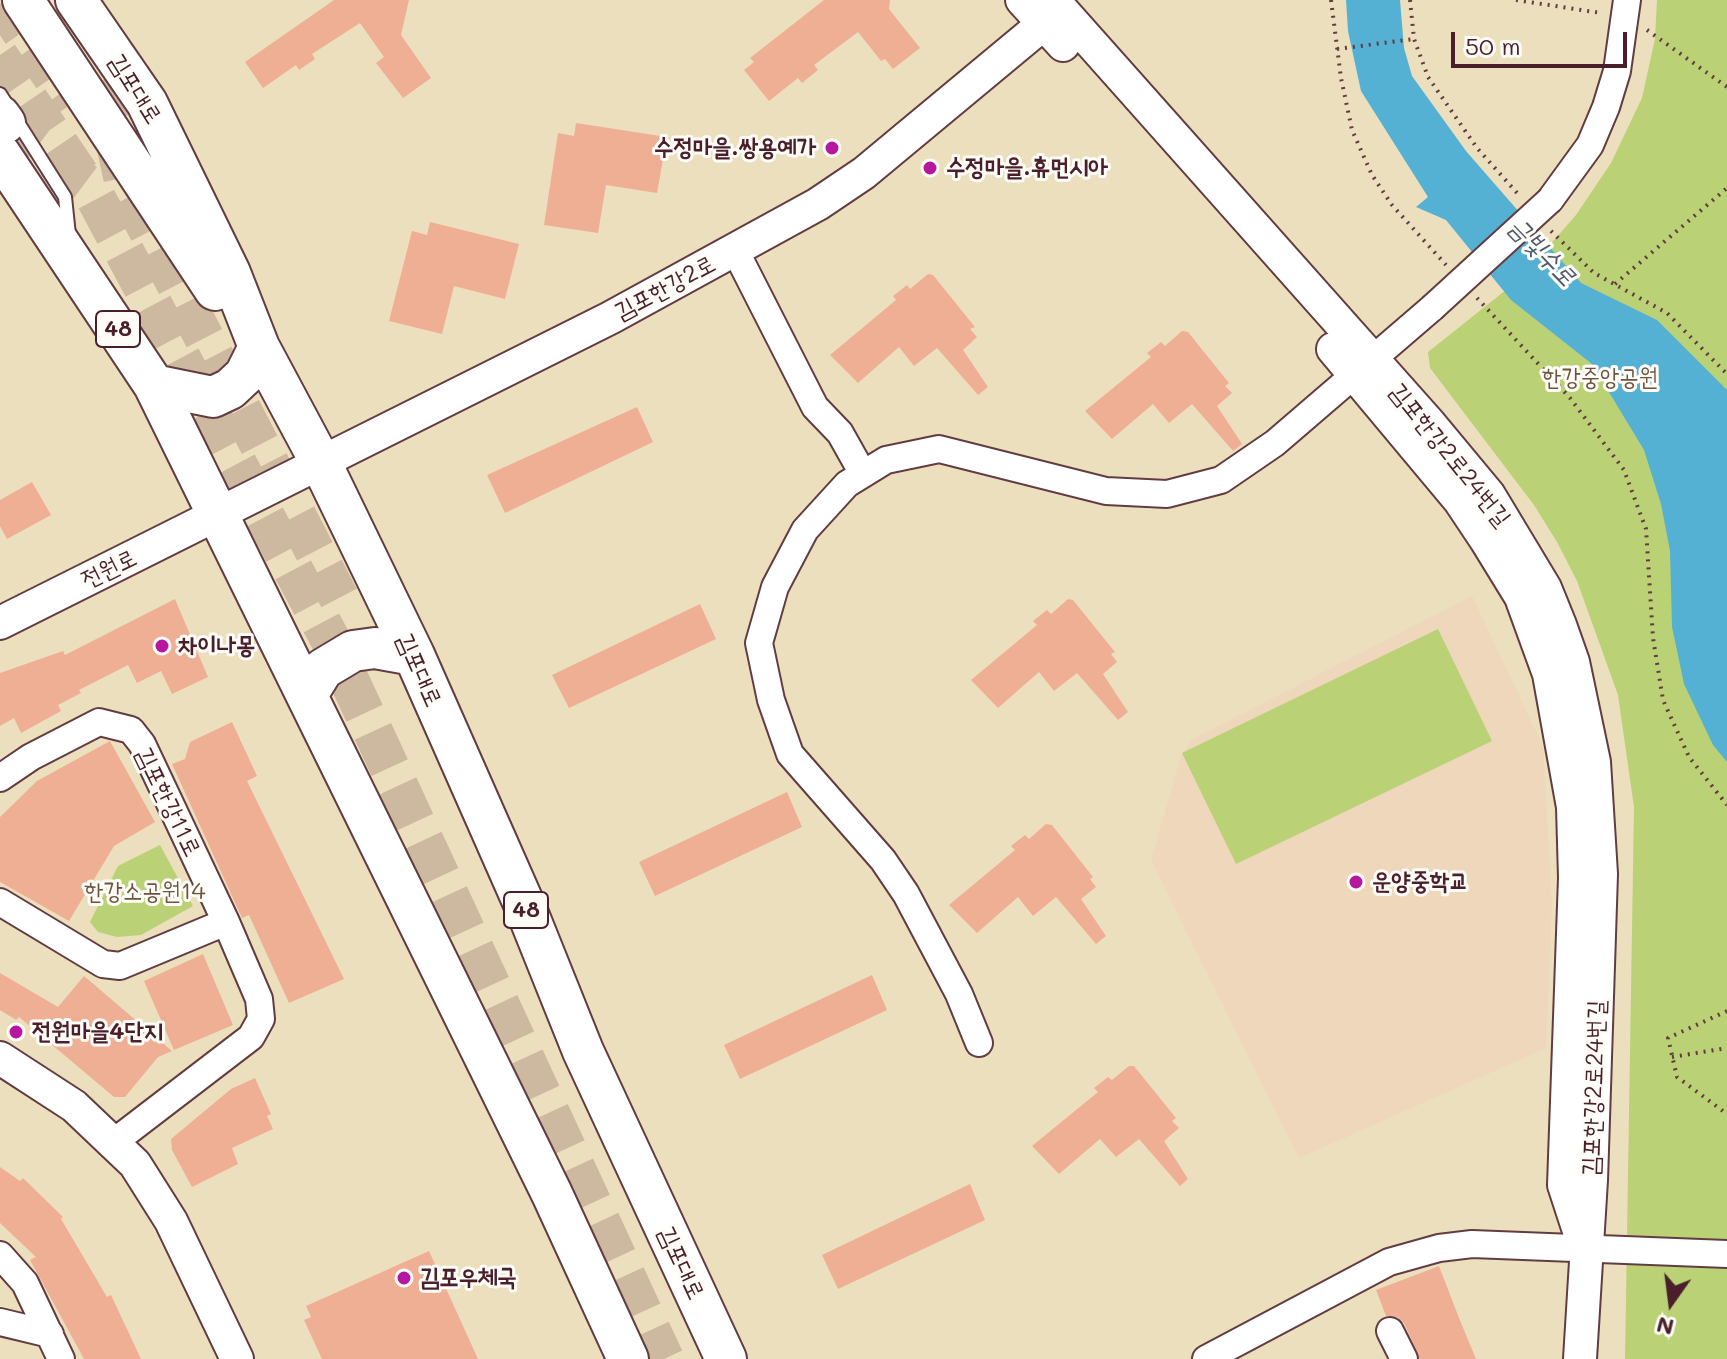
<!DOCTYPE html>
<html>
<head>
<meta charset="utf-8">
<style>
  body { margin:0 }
  #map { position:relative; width:1727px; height:1359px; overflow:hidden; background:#ecdfbd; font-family:Mali,sans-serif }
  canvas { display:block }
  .north { position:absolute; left:1631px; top:1263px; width:80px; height:80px; -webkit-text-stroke:6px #fdfcf7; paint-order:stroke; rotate:194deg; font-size:22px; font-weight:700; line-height:32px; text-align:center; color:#4a1f2b }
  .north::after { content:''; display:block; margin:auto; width:28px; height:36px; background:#4a1f2b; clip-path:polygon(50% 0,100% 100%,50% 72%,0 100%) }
  .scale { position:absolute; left:1451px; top:32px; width:176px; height:36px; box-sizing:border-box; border:4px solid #4a1f2b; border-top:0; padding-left:10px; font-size:24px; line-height:28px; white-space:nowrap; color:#4a1f2b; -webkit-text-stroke:6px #fdfcf7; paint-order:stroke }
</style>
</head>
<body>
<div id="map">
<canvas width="1727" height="1359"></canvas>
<div class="north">N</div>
<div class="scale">50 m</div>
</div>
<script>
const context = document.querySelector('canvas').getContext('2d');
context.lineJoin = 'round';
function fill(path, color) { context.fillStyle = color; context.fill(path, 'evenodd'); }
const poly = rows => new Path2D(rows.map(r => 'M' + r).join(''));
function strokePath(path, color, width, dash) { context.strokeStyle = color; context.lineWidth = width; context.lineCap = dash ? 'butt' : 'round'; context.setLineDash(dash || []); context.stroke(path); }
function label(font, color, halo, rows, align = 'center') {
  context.font = font + ' Mali,"Poor Story",sans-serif'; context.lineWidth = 6; context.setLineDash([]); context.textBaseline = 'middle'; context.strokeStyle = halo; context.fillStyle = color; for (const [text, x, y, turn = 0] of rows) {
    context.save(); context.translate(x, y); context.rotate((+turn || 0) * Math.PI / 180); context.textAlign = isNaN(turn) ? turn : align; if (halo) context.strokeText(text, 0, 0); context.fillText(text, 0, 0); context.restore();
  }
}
fill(poly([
  [1472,596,1543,746,1552,903,1546,1048,1299,1158,1151,860,1182,753,1193,739]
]), '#eed7bb');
fill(poly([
  [1657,0,1727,0,1727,1359,1625,1359,1634,807,1618,695,1577,581,1557,542,1534,505,1430,368,1428,352,1521,278,1576,215,1611,163,1642,98,1655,39],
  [1438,629,1492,741,1236,864,1182,753],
  [160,845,193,906,141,935,117,937,98,932,90,922,118,866]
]), '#bad175');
fill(poly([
  [1346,0,1400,0,1404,48,1412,76,1466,151,1581,283,1657,320,1727,390,1727,762,1713,745,1684,684,1672,627,1670,551,1661,504,1644,450,1592,364,1511,300,1446,220,1416,207,1428,197,1361,91,1348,31]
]), '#55b1d3');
fill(poly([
  [334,0,409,0,401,35,431,78,403,98,376,63,384,57,360,23,312,54,315,59,299,70,296,65,263,88,245,62],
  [824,0,890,0,889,9,920,48,893,69,885,59,881,61,858,32,814,65,818,70,802,83,798,78,769,101,744,70,754,62,750,58],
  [576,123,667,137,657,193,606,185,598,233,544,225,558,133,574,136],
  [430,222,519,244,505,299,454,286,442,334,389,321,412,231,427,235],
  [928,274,933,275,975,327,970,329,977,337,963,350,988,387,978,395,937,348,914,366,899,347,858,383,830,355,896,300,893,296,907,285,910,289],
  [1182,331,1188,332,1229,383,1225,386,1232,393,1217,406,1242,444,1233,451,1192,404,1169,423,1153,404,1112,439,1085,411,1151,357,1147,353,1161,342,1165,346],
  [637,407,653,442,505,513,487,475],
  [32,482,51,515,7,539,0,526,0,500],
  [175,599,208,677,172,694,161,671,137,683,128,665,79,690,81,693,58,705,61,711,21,733,14,718,0,726,0,673,63,651,65,655],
  [1068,599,1073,600,1115,652,1111,654,1117,662,1103,674,1128,712,1118,720,1077,673,1054,691,1039,672,998,708,971,680,1037,625,1033,621,1047,610,1051,614],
  [700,604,716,639,569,708,552,675],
  [232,722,257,776,247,781,344,979,289,1003,249,915,242,918,172,764,185,759,190,742],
  [110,741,155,822,114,846,69,921,0,882,0,817,37,781],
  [787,792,802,827,655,896,639,862],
  [1046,824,1052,825,1093,877,1090,879,1096,887,1081,899,1106,936,1096,944,1056,897,1033,916,1018,897,977,933,949,905,1015,850,1011,846,1025,835,1029,839],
  [203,954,233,1025,174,1050,144,981],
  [0,973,58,1007,84,976,172,1051,158,1057,125,1097,114,1097,19,1017,16,1020,0,1010],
  [872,975,887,1010,740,1079,724,1045],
  [1129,1066,1134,1066,1176,1118,1172,1121,1179,1128,1164,1141,1188,1179,1180,1186,1139,1139,1116,1157,1100,1139,1059,1174,1032,1146,1098,1092,1094,1088,1108,1077,1112,1080],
  [255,1078,271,1114,267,1116,273,1129,232,1148,238,1164,192,1187,172,1150,171,1139,231,1089],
  [0,1167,20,1181,23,1178,63,1217,61,1219,107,1297,111,1295,141,1359,84,1359,30,1260,36,1257,0,1223],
  [970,1184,985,1220,838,1289,822,1255],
  [429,1251,478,1359,322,1359,304,1320,311,1317,306,1306],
  [1439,1266,1459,1318,1476,1359,1420,1359,1404,1323,1398,1317,1386,1316,1376,1290]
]), '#efaf95');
strokePath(poly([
  [0,4,70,105],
  [0,55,90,187]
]), '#ccb9a0', 36, [36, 18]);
strokePath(poly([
  [102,80,125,185,339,598],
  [5,123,90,187,331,641,664,1359]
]), '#ccb9a0', 40, [40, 20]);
const service = poly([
  [0,94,65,197,69,235]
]);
const minor = poly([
  [1550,200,1590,145,1606,107,1617,71,1627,0],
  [735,250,815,407,840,433,863,474],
  [0,778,31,757,99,722,131,730,142,744,226,922],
  [0,902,103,964,120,966,226,922,259,999,261,1019,251,1037,114,1142],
  [979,1043,959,994,906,894,883,860,790,754,771,700,759,643,775,587,805,530,847,484,886,460,939,449,1106,491,1167,494,1221,480,1275,443,1432,308],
  [0,1255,25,1283,61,1359],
  [0,1322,50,1334],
  [1390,1331,1404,1359],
  [1206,1359,1389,1262,1439,1248,1472,1244,1727,1254]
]);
const tertiary = poly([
  [1022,0,1063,45],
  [1053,0,1430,424,1489,495,1545,588,1560,625,1573,662,1594,762,1601,874,1591,1180,1580,1359],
  [1333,349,1460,501,1486,540,1521,597,1549,674,1573,807,1575,878,1564,1185,1581,1237],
  [0,623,610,318,818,204,864,173,1059,11],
  [0,1058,74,1106,135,1164,171,1221,237,1359]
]);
const primary = poly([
  [23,0,215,290],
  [76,0,147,103,230,273,259,347,321,463,414,655,524,904,583,1051,726,1359],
  [0,116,5,123],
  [0,154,154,385,552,1194,628,1359],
  [154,385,213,397,230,389,245,375,259,347],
  [307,695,323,669,353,651,375,648,414,655]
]);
strokePath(service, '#623c41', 16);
strokePath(minor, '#623c41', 30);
strokePath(tertiary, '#623c41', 36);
strokePath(primary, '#623c41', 44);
strokePath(poly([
  [1331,0,1341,78,1352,130,1372,175,1392,205,1446,265],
  [1410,0,1414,39,1428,77,1477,148,1518,194],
  [1516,0,1601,13],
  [1647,30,1727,87],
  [1337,49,1414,39],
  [1551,231,1594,273,1667,313,1727,374],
  [1615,284,1727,188],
  [1477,298,1570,398,1624,470,1646,529,1653,638,1663,700,1689,757,1727,805],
  [1727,1011,1668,1038,1677,1077,1727,1114],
  [1672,1057,1727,1048]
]), '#623c41', 4, [2, 6]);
strokePath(service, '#fff', 12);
strokePath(minor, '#fff', 26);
strokePath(tertiary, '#fff', 32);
strokePath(primary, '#fff', 40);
const minorBridge = poly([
  [1432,308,1550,200]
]);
strokePath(minorBridge, '#623c41', 30, []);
strokePath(minorBridge, '#fff', 26);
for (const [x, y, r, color] of [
  [832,148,8,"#b5179e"],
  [930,168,8,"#b5179e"],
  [162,646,8,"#b5179e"],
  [1356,882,8,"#b5179e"],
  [16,1032,8,"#b5179e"],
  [404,1278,8,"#b5179e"]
]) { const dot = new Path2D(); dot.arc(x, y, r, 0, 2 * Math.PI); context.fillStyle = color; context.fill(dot); strokePath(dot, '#fdfcf7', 3); }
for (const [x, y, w] of [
  [118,329,44],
  [526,910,44]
]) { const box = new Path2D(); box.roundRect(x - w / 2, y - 18, w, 36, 6); context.fillStyle = '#fdfcf7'; context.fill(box); strokePath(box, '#4a1f2b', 2); }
label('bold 22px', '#4a1f2b', null, [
  ["48",118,329],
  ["48",526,910]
]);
label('24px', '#4a1f2b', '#fdfcf7', [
  ["김포대로",135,89,58],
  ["김포한강2로",665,288,-28],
  ["김포한강2로24번길",1450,455,51],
  ["전원로",109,569,-26],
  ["김포대로",419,670,66],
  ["김포한강11로",168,802,64],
  ["김포한강2로24번길",1594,1088,-88],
  ["김포대로",681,1263,65]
]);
label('bold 24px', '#4a1f2b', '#fdfcf7', [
  ["수정마을.쌍용예가",816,148,"right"],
  ["수정마을.휴먼시아",946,168],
  ["차이나몽",178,646],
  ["운양중학교",1372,882],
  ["전원마을4단지",32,1032],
  ["김포우체국",420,1278]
], 'left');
label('24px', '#6c5441', '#fdfcf7', [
  ["한강중앙공원",1600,378],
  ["한강소공원14",145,892]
]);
label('italic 26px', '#4e596e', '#fdfcf7', [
  ["금빛수로",1542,252,46]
]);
</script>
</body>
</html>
